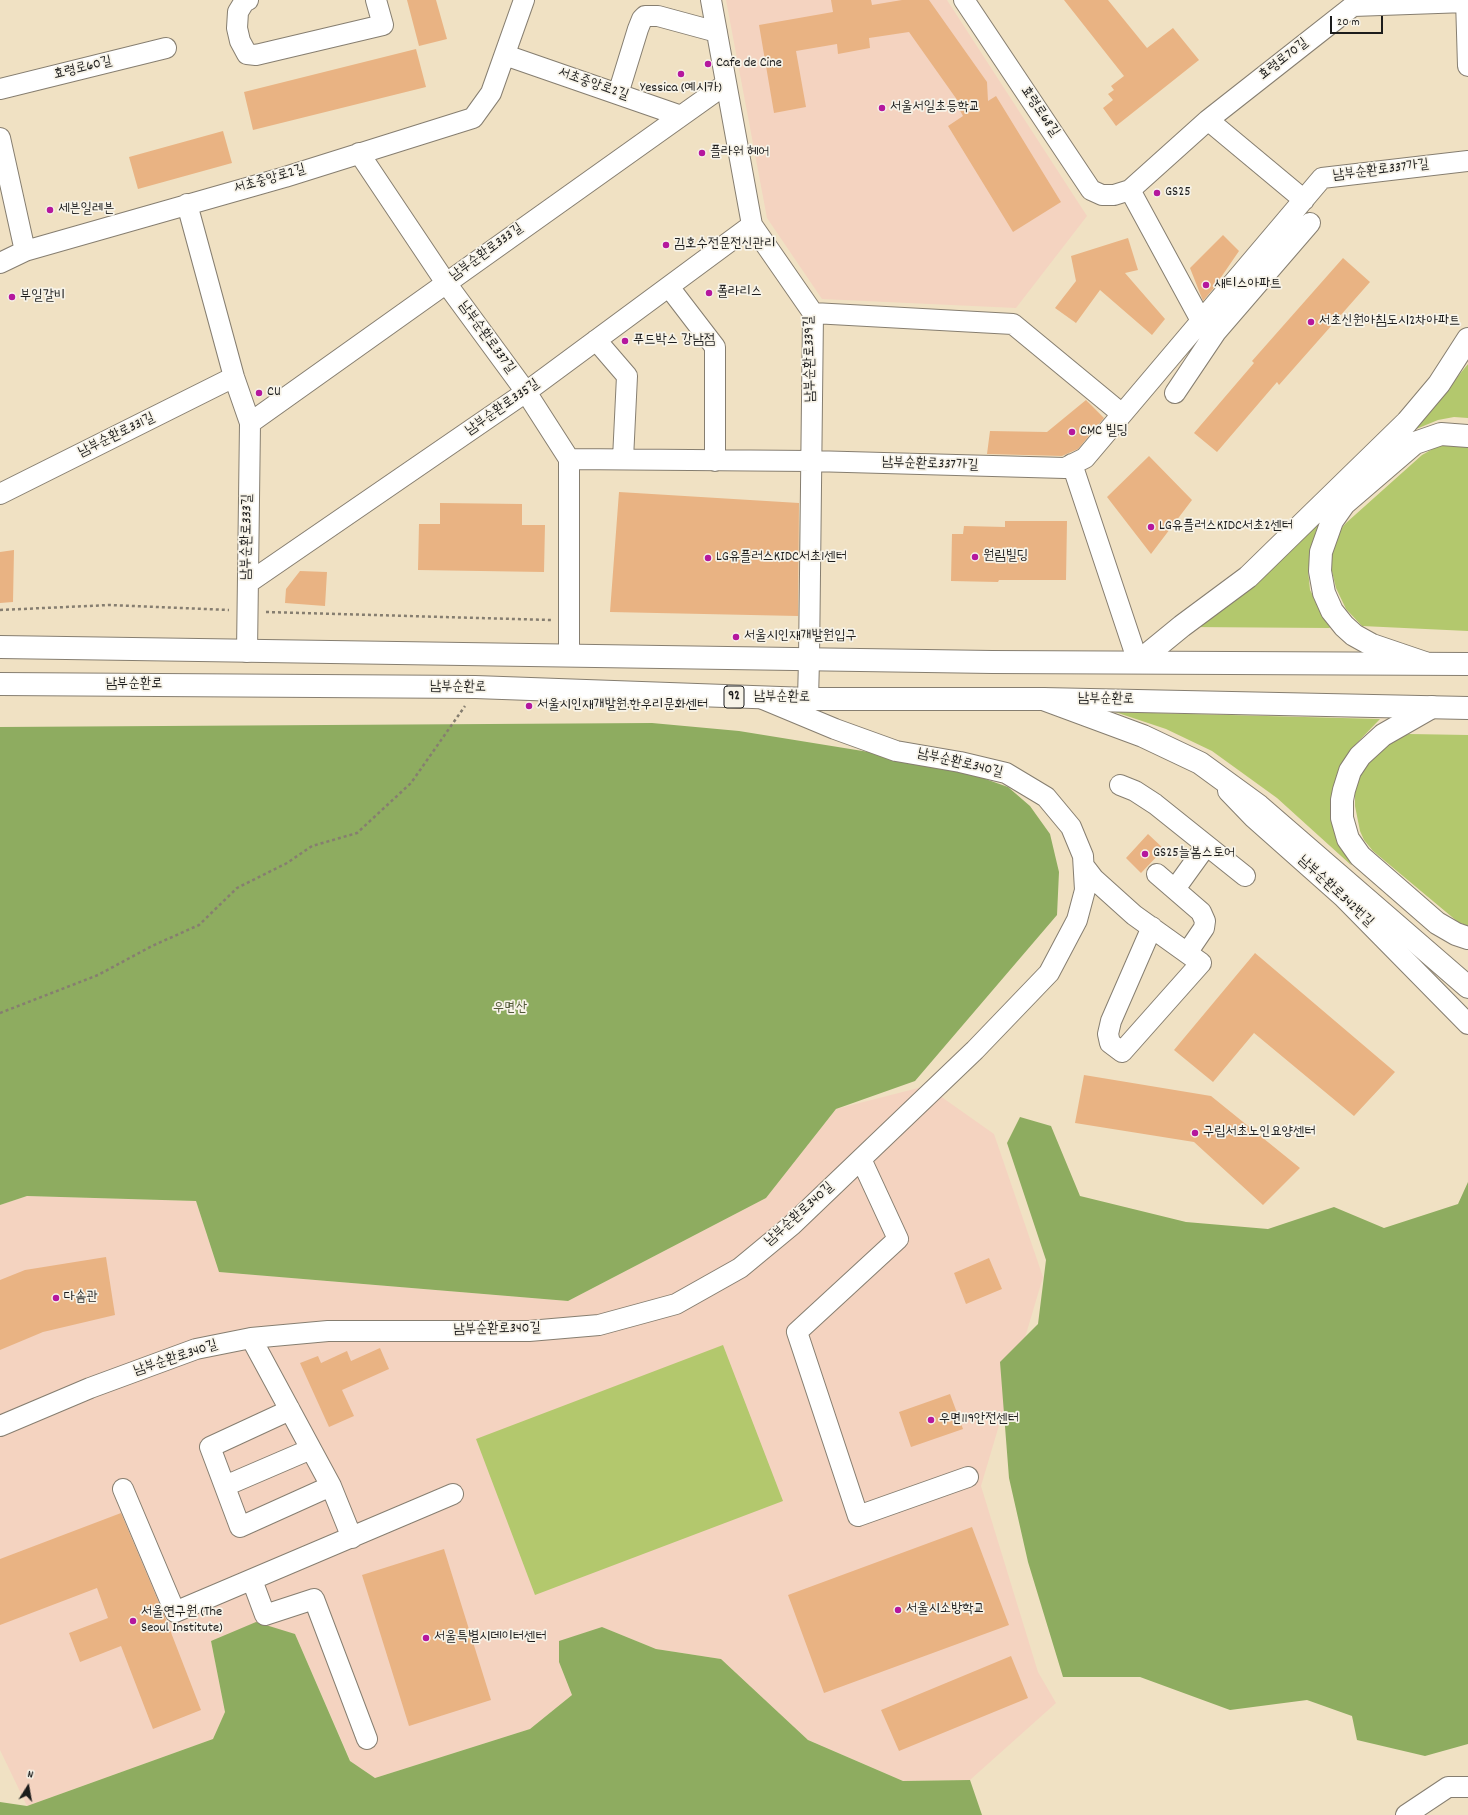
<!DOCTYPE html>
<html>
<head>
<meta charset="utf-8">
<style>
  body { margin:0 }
  #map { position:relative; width:1468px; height:1815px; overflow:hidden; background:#f0e1c3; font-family:Dekko,sans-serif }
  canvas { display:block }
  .north { position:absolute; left:8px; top:1767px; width:40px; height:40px; -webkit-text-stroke:3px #f7f3e8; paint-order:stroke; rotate:11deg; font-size:11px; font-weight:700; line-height:16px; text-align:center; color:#1c1c1c }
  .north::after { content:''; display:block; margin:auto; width:14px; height:18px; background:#1c1c1c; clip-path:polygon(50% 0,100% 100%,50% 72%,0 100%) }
  .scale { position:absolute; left:1330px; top:16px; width:53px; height:18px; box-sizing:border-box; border:2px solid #1c1c1c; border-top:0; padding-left:5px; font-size:12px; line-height:14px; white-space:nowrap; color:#1c1c1c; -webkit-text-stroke:3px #f7f3e8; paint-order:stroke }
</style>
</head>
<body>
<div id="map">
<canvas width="1468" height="1815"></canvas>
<div class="north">N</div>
<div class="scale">20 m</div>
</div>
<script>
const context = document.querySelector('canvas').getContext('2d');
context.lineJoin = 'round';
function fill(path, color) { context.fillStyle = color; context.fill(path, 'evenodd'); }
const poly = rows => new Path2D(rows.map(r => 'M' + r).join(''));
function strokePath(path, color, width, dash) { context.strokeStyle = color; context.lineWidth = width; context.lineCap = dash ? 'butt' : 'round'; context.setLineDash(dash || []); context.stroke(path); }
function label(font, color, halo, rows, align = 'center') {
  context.font = font + ' Dekko,"Poor Story",sans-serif'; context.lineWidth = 3.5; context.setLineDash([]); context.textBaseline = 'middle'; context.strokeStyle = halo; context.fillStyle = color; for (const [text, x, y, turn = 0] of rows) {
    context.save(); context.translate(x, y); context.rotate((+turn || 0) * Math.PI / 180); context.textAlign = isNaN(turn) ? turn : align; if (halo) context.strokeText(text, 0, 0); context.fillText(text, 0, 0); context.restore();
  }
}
fill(poly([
  [726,0,947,0,1087,216,1016,308,822,299,767,218],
  [926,1086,994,1134,1043,1277,981,1486,1038,1672,1056,1703,970,1780,903,1781,808,1740,721,1659,656,1649,602,1627,559,1662,572,1695,530,1729,375,1778,351,1762,295,1634,211,1641,225,1712,213,1739,27,1806,0,1750,0,1205,27,1196,196,1201,219,1272,568,1301,766,1198,836,1109]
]), '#f4d3c0');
fill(poly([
  [1468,364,1468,418,1454,417,1438,420,1409,432,1446,391],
  [1445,442,1468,442,1468,631,1362,626,1346,609,1336,588,1329,559,1333,538,1346,523,1422,455],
  [1327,513,1316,531,1308,570,1310,590,1330,628,1190,627],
  [1115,712,1380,719,1354,746,1345,758,1336,786,1345,852,1351,865,1277,798,1212,751,1166,729],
  [1409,734,1468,735,1468,926,1458,922,1373,851,1364,840,1360,831,1355,806,1355,791,1360,776,1368,764,1392,739],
  [723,1345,783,1501,535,1595,476,1439]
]), '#b3c86d');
fill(poly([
  [652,723,739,731,943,764,1008,787,1030,806,1050,834,1059,872,1057,915,915,1081,836,1109,766,1198,568,1301,219,1272,196,1201,27,1196,0,1205,0,727],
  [1020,1117,1051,1126,1080,1196,1186,1222,1268,1229,1334,1207,1384,1228,1458,1204,1468,1182,1468,1744,1425,1756,1357,1740,1352,1716,1307,1700,1230,1710,1140,1677,1063,1677,1028,1562,1009,1478,1000,1362,1038,1324,1046,1260,1007,1143],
  [256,1622,295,1634,350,1761,375,1778,530,1729,572,1695,559,1662,559,1641,602,1627,656,1649,721,1659,808,1740,903,1781,970,1780,982,1815,0,1815,0,1802,27,1806,213,1739,225,1712,211,1641]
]), '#8eac60');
fill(poly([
  [407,0,436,0,447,39,419,46],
  [831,0,871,0,872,5,902,0,929,0,987,82,988,101,996,96,1061,202,1013,232,948,126,963,116,957,105,960,104,909,32,869,38,870,48,838,54,837,44,796,51,806,107,774,113,759,25,833,12],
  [1064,0,1108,0,1147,48,1173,28,1199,60,1116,126,1103,108,1113,100,1108,94,1114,90,1111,86,1124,76],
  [416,49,426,87,253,130,244,92],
  [223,131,232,163,138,189,129,157],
  [1223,235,1239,251,1213,289,1203,301,1190,268],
  [1128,238,1138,270,1125,273,1165,319,1152,335,1100,290,1076,323,1055,308,1076,281,1071,256],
  [1343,258,1370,282,1279,385,1277,382,1217,452,1194,433,1254,363,1252,361],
  [1086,400,1104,418,1078,449,1062,456,987,454,990,431,1047,432],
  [1149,456,1192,500,1151,554,1107,497],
  [619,492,799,503,798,616,610,612],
  [440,503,522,504,522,525,545,525,544,572,418,570,419,524,440,524],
  [1005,521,1067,521,1066,580,999,580,998,582,951,581,952,534,963,534,964,526,1005,527],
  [14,550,13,602,0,603,0,552],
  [300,571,327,572,325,606,285,603,286,589],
  [1148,834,1164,849,1141,873,1126,858],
  [1255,953,1395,1072,1354,1116,1254,1033,1213,1082,1174,1050],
  [1084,1075,1211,1096,1300,1168,1263,1205,1194,1142,1075,1123],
  [106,1257,115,1315,43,1332,0,1350,0,1280,25,1270],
  [989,1258,1002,1289,966,1304,954,1273],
  [380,1348,389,1369,342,1390,354,1416,329,1427,300,1363,318,1356,321,1363,347,1351,351,1361],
  [950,1394,963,1429,911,1447,899,1412],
  [121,1513,165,1617,201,1710,153,1729,121,1646,80,1662,69,1633,108,1618,97,1588,0,1625,0,1559],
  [972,1527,1009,1625,824,1693,788,1595],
  [444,1549,491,1700,409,1726,362,1575],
  [1011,1656,1028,1698,899,1751,881,1710]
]), '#e9b383');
const minor = poly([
  [248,0,244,2,238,12,237,28,240,41,247,54,256,55,383,25,376,0],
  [711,0,752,225,813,313,809,660,808,699],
  [964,0,1091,190,1102,195,1114,195,1130,190,1208,120,1353,6,1466,2],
  [1466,0,1468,66],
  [505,55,681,116],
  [0,89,166,48],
  [618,94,638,29,642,19,645,16,658,16,717,32],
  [1208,120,1304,200],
  [0,138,25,251],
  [359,153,446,283,526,392,569,459,569,656],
  [1130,190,1211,339,1175,393,1216,332,1310,223],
  [187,204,234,377,250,423,247,652],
  [0,263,25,251,285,177,473,118,491,93,524,0],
  [669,287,715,347,715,461],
  [813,313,1013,324,1122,414],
  [596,340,627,376,623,459],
  [250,423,726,84],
  [569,459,811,461,1065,468,1085,458,1322,178,1468,161],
  [1072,464,1138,662],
  [0,494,234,377],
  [248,583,526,392,752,225],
  [1120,785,1135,791,1155,804,1245,876],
  [1228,791,1254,818,1343,897,1468,1024],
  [1084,866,1094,879,1134,915,1201,963,1122,1052,1110,1043,1108,1034,1111,1021,1152,927],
  [1157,874,1201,912,1205,921,1204,928,1187,953],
  [1175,889,1206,846],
  [861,1159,898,1239,797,1332,858,1516,968,1477],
  [251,1338,331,1486,352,1538],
  [290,1410,210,1447,240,1527,331,1486],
  [0,1426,90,1388,196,1349,251,1338,328,1331,529,1331,599,1325,676,1304,740,1268,792,1225,975,1050,1049,973,1077,920,1085,890,1083,856,1071,827,1046,797,1006,773,960,762,896,751,835,729,763,699],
  [225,1486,311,1449],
  [123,1489,175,1612,453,1494],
  [252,1580,265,1615,314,1599,367,1739],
  [1406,1815,1448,1787,1468,1787]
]);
const major = poly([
  [0,647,992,662,1468,664],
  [0,684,475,687,808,699,1043,699,1468,708]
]);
const highway = poly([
  [1138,662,1182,626,1248,577,1407,422,1439,384,1468,339],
  [1425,663,1372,645,1354,635,1344,626,1332,611,1324,593,1320,571,1321,552,1332,521,1344,504,1415,443,1441,434,1468,436],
  [1043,699,1143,736,1200,763,1259,806,1468,987],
  [1432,707,1383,735,1360,756,1350,771,1344,790,1342,800,1342,818,1348,839,1360,856,1437,923,1456,934,1468,938]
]);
strokePath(minor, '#867e70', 22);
strokePath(major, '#867e70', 24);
strokePath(highway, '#867e70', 24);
strokePath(poly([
  [0,610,110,605,229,610],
  [266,612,551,620],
  [0,1013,98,975,152,946,199,925,237,888,287,863,312,846,357,833,411,783,465,706]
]), '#867e70', 2.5, [3, 3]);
strokePath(minor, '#fff', 20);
strokePath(major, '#fff', 22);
strokePath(highway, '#fff', 22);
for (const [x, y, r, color] of [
  [708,64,4,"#b5179e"],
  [681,74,4,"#b5179e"],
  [882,108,4,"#b5179e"],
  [702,153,4,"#b5179e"],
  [1157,193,4,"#b5179e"],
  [50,210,4,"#b5179e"],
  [666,245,4,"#b5179e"],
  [1206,285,4,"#b5179e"],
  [709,293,4,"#b5179e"],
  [12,297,4,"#b5179e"],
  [1311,322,4,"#b5179e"],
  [625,341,4,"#b5179e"],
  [259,393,4,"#b5179e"],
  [1072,432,4,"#b5179e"],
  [1151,527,4,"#b5179e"],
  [975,557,4,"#b5179e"],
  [708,558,4,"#b5179e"],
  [736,637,4,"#b5179e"],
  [529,706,4,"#b5179e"],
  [1145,854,4,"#b5179e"],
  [1195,1133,4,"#b5179e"],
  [56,1298,4,"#b5179e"],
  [931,1420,4,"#b5179e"],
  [898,1610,4,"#b5179e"],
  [133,1621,4,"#b5179e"],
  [426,1638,4,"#b5179e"]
]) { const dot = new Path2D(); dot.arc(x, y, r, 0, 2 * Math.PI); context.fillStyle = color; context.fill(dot); strokePath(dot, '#f7f3e8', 1.5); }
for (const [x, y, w] of [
  [734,697,20]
]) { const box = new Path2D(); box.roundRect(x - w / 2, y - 11, w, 22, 3); context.fillStyle = '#f7f3e8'; context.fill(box); strokePath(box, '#1c1c1c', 1); }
label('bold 13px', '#1c1c1c', null, [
  ["92",734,697]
]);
label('14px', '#1c1c1c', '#f7f3e8', [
  ["효령로70길",1284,60,-38],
  ["효령로60길",83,69,-14],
  ["서초중앙로2길",593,85,19],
  ["효령로68길",1039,112,56],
  ["남부순환로337가길",1381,171,-7],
  ["서초중앙로2길",270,180,-16],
  ["남부순환로333길",487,253,-36],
  ["남부순환로337길",486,338,54],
  ["남부순환로339길",811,359,-91],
  ["남부순환로335길",503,408,-35],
  ["남부순환로331길",117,436,-26],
  ["남부순환로337가길",930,465,2],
  ["남부순환로333길",248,537,-89],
  ["남부순환로",134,685],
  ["남부순환로",458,688,1],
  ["남부순환로",782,698,1],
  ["남부순환로",1106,700,1],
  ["남부순환로340길",960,764,13],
  ["남부순환로342번길",1335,892,43],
  ["남부순환로340길",800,1215,-42],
  ["남부순환로340길",497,1330,-1],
  ["남부순환로340길",176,1359,-18]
]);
label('14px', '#1c1c1c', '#f7f3e8', [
  ["Cafe de Cine",716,64],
  ["Yessica (예시카)",681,89,"center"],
  ["서울서일초등학교",890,108],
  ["플라워 헤어",710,153],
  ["GS25",1165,193],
  ["세븐일레븐",58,210],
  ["김호수전문전신관리",674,245],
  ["새티스아파트",1214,285],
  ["폴라리스",717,293],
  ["부일갈비",20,297],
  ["서초신원아침도시2차아파트",1319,322],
  ["푸드박스 강남점",633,341],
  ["CU",267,393],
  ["CMC 빌딩",1080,432],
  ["LG유플러스KIDC서초2센터",1159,527],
  ["원림빌딩",983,557],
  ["LG유플러스KIDC서초1센터",716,558],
  ["서울시인재개발원입구",744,637],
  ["서울시인재개발원.한우리문화센터",537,706],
  ["GS25늘봄스토어",1153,854],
  ["구립서초노인요양센터",1203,1133],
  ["다솜관",64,1298],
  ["우면119안전센터",939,1420],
  ["서울시소방학교",906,1610],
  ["서울연구원 (The",141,1613],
  ["Seoul Institute)",141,1629],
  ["서울특별시데이터센터",434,1638]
], 'left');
label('14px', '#515838', '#f7f3e8', [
  ["우면산",510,1009]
]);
</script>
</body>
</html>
